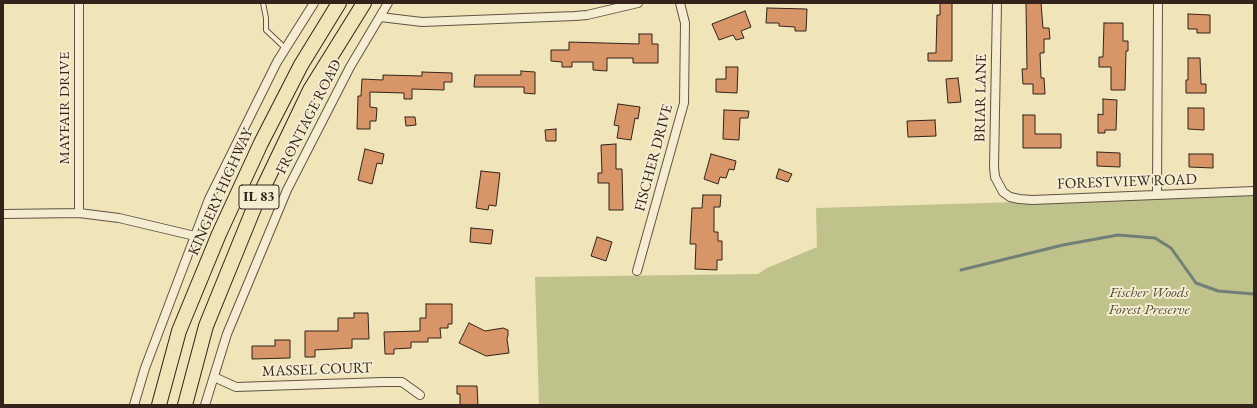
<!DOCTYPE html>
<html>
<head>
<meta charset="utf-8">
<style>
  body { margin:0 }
  #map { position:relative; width:1257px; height:408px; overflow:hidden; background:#f0e4b9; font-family:"EB Garamond",serif }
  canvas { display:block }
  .frame { position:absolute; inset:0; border:4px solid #33231a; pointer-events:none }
</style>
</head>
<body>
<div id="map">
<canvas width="1257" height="408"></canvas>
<div class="frame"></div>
</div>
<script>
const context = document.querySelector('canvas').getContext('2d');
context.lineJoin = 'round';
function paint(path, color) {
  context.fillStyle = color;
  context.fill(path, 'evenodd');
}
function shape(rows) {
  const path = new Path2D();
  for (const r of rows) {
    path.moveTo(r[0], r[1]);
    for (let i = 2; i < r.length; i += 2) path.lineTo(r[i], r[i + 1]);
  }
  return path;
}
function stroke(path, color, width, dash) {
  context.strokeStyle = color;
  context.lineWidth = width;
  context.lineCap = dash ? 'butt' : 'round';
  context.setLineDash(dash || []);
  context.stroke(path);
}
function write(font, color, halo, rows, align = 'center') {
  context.font = font + ' "EB Garamond",serif';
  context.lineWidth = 4;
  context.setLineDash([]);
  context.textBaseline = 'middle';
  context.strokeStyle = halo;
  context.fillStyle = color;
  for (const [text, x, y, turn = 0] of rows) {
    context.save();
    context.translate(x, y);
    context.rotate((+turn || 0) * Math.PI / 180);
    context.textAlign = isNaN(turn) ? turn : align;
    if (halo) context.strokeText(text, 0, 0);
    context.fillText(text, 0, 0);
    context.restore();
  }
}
const green = shape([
  [1254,195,1254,405,539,405,535,277,758,274,767,268,817,247,816,208]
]);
const stream = shape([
  [961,270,1063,245,1118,235,1155,238,1171,248,1196,283,1218,291,1254,294]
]);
const building = shape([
  [940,3,952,3,952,61,928,61,928,53,936,53,937,15,940,15,940,3],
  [1026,3,1041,3,1043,28,1049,28,1050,39,1044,39,1044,53,1040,53,1041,78,1044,78,1045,94,1033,94,1033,84,1023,84,1022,69,1027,69,1026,3],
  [767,8,807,9,806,31,795,31,795,27,779,26,779,23,766,23,767,8],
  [745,11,751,27,741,31,744,38,736,40,733,35,719,40,712,24,745,11],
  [1188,14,1210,15,1210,33,1197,33,1197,29,1188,29,1188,14],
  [1104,23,1123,23,1123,41,1128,41,1128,51,1126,51,1125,90,1111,90,1111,67,1099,67,1099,57,1103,57,1104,23],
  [639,34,652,34,652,44,658,44,658,63,633,63,633,58,607,58,607,71,593,70,593,62,572,62,572,67,562,67,562,62,551,61,551,50,569,50,569,42,639,44,639,34],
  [1188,58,1200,58,1201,84,1206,84,1206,93,1186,93,1186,80,1188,80,1188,58],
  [726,67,738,67,737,93,716,92,716,79,726,79,726,67],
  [521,71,535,72,535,94,524,93,524,87,474,87,475,75,521,75,521,71],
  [422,72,452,73,452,82,444,82,444,90,412,89,412,99,404,99,404,93,370,92,370,107,377,108,376,121,370,121,370,129,357,129,358,96,361,96,362,79,383,80,383,75,422,76,422,72],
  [958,78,961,102,948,103,946,79,958,78],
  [1103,99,1117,100,1116,130,1105,130,1105,133,1098,133,1098,114,1103,115,1103,99],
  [618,104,640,107,638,119,635,118,631,140,617,138,619,126,614,125,618,104],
  [1188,108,1204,108,1204,130,1188,129,1188,108],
  [724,110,749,111,748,118,740,118,739,140,723,139,724,110],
  [1023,115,1035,115,1035,134,1061,134,1061,148,1023,148,1023,115],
  [405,117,415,117,416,125,406,126,405,117],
  [935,120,936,136,908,137,907,121,935,120],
  [556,129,556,141,546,141,545,130,556,129],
  [616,144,616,169,622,169,623,210,609,210,609,183,598,183,598,173,602,173,601,145,616,144],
  [365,149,384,154,382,164,377,163,372,184,358,180,365,149],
  [1097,152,1120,153,1120,167,1097,166,1097,152],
  [711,154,736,161,734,170,729,169,726,178,720,177,718,184,704,179,711,154],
  [1189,154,1213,154,1213,168,1189,167,1189,154],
  [779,169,792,174,788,182,776,178,779,169],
  [481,171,500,173,496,206,489,205,488,210,476,208,481,171],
  [703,195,721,195,720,207,714,207,714,232,718,232,718,241,722,241,722,260,717,260,717,270,695,269,696,244,690,244,692,208,702,208,703,195],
  [471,228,493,230,491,244,470,242,471,228],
  [597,237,612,242,606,261,591,256,597,237],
  [426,304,452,304,452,324,448,324,448,328,440,328,441,338,428,338,428,342,411,342,411,348,394,349,394,354,385,354,384,332,420,331,420,318,426,318,426,304],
  [354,313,368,313,369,339,352,339,352,348,315,350,315,357,305,357,305,331,338,331,338,318,354,318,354,313],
  [469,323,485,331,503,328,508,330,508,335,507,339,509,353,486,356,459,343,469,323],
  [275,340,290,340,290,358,252,359,252,346,275,346,275,340],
  [457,386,477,386,478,405,460,405,460,394,457,394,457,386]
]);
const service = shape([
  [263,3,266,18,266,30,285,48]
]);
const minor = shape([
  [79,3,79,213],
  [997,3,994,167,995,177,1003,192,1010,197,1019,199,1032,200,1254,191],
  [380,17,422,22,575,16,587,15,638,3],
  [1157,195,1158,3],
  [3,214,79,213,119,218,195,236],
  [637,271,684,103,685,23,680,3],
  [214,377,236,387,383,382,402,382,420,395],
  [134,405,145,368,209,199,277,62,314,3],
  [205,405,227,334,287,190,350,67,388,3]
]);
const trunk = shape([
  [159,405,179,331,219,234,261,143,301,65,339,3],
  [185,405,206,326,256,203,310,90,364,3]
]);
const shields = [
  [259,197,40]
];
const shieldNames = [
  ["IL 83",259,197]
];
const streetNames = [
  ["BRIAR LANE",981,98,-89],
  ["MAYFAIR DRIVE",65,108,-90],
  ["FRONTAGE ROAD",309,117,-63],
  ["FISCHER DRIVE",654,158,-75],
  ["FORESTVIEW ROAD",1127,182,-2],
  ["KINGERY HIGHWAY",221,192,-66],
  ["MASSEL COURT",317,370,-2]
];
const parkNames = [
  ["Fischer Woods",1149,293],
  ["Forest Preserve",1149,310]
];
paint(green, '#c0c28b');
stroke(stream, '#718076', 3);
paint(building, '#d79568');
stroke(building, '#33231a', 1);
stroke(service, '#625342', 6);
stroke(minor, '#625342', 10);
stroke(trunk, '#33231a', 16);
stroke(service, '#f5edd2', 4);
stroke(minor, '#f5edd2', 8);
stroke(trunk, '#f0e4b9', 14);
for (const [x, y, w] of shields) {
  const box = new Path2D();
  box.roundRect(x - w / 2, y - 12, w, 24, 3);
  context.fillStyle = '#f5edd2';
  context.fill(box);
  stroke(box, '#33231a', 1);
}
write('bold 14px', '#33231a', null, shieldNames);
write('15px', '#33231a', '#f5edd2', streetNames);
write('italic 15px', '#564b36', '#f5edd2', parkNames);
</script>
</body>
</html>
